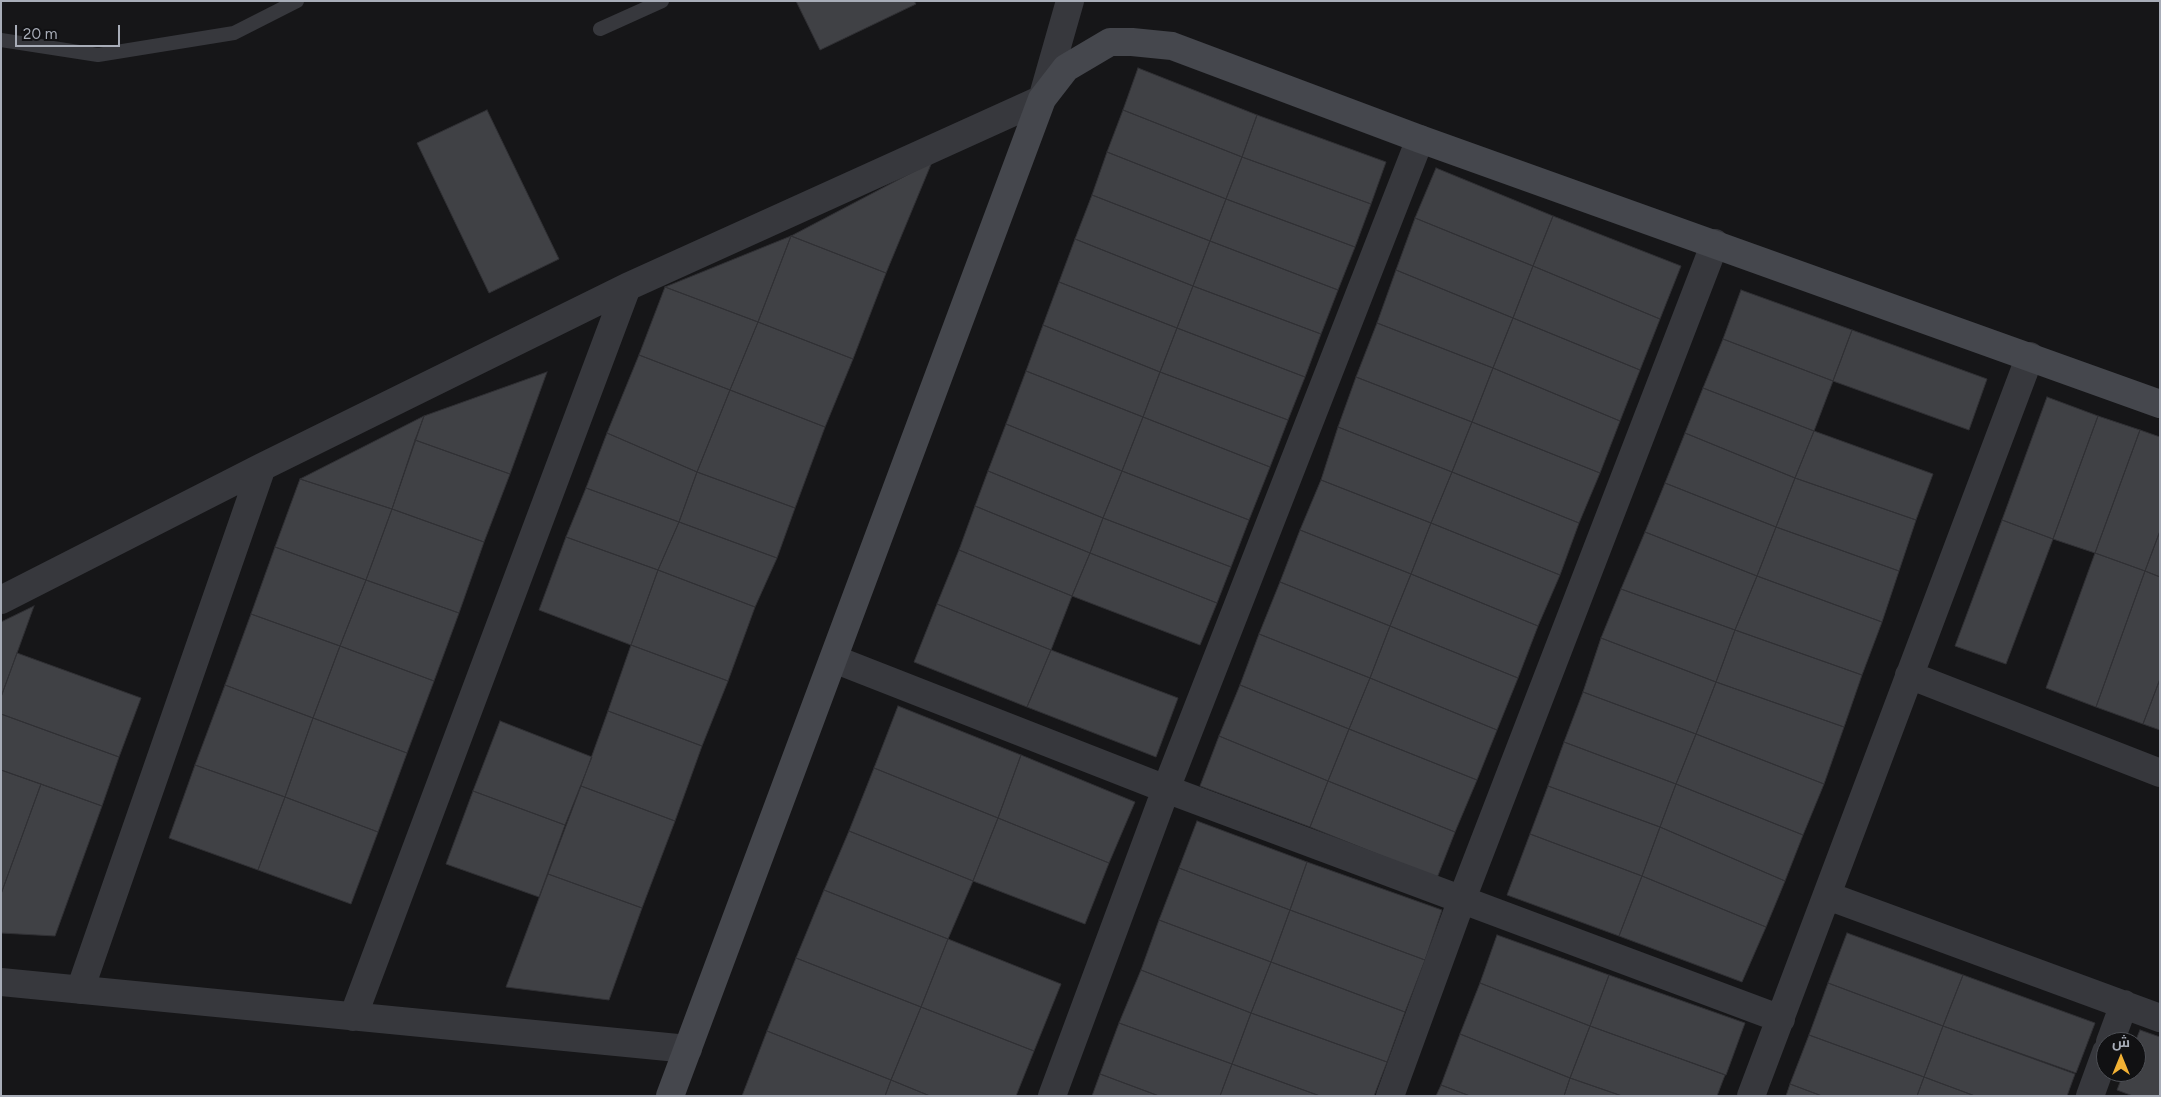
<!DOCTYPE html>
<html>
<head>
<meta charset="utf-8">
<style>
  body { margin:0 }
  #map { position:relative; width:2161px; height:1097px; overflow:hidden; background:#161618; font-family:Figtree,Cairo,sans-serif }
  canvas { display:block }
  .frame { position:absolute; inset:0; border:2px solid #a8adb8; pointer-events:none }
  .north { position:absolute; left:2096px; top:1032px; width:50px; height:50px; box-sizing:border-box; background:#111113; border:1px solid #4d4f55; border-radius:50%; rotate:0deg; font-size:14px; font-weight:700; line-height:20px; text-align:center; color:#a8adb8 }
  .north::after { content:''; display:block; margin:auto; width:18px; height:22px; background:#f2b134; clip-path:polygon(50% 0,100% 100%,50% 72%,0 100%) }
  .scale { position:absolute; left:15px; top:25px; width:105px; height:22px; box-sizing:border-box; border:2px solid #a8adb8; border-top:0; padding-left:6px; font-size:15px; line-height:18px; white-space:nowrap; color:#a8adb8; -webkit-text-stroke:4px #111113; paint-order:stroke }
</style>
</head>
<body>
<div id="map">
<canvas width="2161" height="1097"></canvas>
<div class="frame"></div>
<div class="north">ش</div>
<div class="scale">20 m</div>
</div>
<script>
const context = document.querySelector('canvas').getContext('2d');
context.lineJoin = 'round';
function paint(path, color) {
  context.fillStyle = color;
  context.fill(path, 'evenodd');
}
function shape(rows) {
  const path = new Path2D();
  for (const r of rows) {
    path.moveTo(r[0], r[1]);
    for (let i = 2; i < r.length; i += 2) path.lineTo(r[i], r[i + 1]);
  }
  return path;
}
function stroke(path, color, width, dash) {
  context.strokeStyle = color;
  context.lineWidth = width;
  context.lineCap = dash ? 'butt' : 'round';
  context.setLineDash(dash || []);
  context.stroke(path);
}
const building = shape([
  [796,1,914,1,916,4,820,50,796,1],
  [1138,68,1257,115,1242,157,1123,110,1138,68],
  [487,110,559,259,489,293,417,143,487,110],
  [1123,110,1242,157,1226,199,1107,152,1123,110],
  [1257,115,1386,162,1371,204,1242,157,1257,115],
  [1107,152,1226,199,1210,241,1092,195,1107,152],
  [1242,157,1371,204,1355,247,1226,199,1242,157],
  [932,162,886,273,791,236,932,162],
  [1436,168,1553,216,1533,266,1415,218,1436,168],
  [1092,195,1210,241,1193,286,1075,239,1092,195],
  [1226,199,1355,247,1338,290,1210,241,1226,199],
  [1553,216,1681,266,1660,319,1533,266,1553,216],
  [1415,218,1533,266,1513,318,1396,270,1415,218],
  [791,236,886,273,853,359,758,322,791,236],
  [791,236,758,322,665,287,791,236],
  [1075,239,1193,286,1177,328,1059,282,1075,239],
  [1210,241,1338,290,1321,334,1193,286,1210,241],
  [1533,266,1660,319,1640,370,1513,318,1533,266],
  [1396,270,1513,318,1493,368,1377,323,1396,270],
  [1059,282,1177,328,1160,372,1043,325,1059,282],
  [1193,286,1321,334,1305,377,1177,328,1193,286],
  [665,287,758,322,730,390,639,355,665,287],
  [1741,290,1852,330,1833,381,1723,339,1741,290],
  [1513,318,1640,370,1620,421,1493,368,1513,318],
  [758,322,853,359,825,427,730,390,758,322],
  [1377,323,1493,368,1472,422,1356,377,1377,323],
  [1043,325,1160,372,1143,417,1026,371,1043,325],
  [1177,328,1305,377,1288,420,1160,372,1177,328],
  [1852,330,1987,379,1969,430,1833,381,1852,330],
  [1723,339,1833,381,1814,431,1703,388,1723,339],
  [639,355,730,390,697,472,607,433,639,355],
  [1493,368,1620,421,1600,473,1472,422,1493,368],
  [1026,371,1143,417,1122,471,1006,424,1026,371],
  [547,372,510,474,415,440,424,416,547,372],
  [1160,372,1288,420,1270,467,1143,417,1160,372],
  [1356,377,1472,422,1452,472,1338,427,1356,377],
  [1703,388,1814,431,1795,478,1685,433,1703,388],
  [730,390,825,427,795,508,697,472,730,390],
  [2047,397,2098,416,2053,539,2002,520,2047,397],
  [424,416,392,509,300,479,424,416],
  [2098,416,2140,430,2095,553,2053,539,2098,416],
  [1143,417,1270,467,1249,520,1122,471,1143,417],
  [1472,422,1600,473,1579,523,1452,472,1472,422],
  [1006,424,1122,471,1103,518,988,471,1006,424],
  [1338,427,1452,472,1431,523,1321,480,1338,427],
  [2140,430,2160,437,2160,531,2145,571,2095,553,2140,430],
  [1814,431,1933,474,1916,520,1795,478,1814,431],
  [607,433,697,472,679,522,586,488,607,433],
  [1685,433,1795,478,1776,527,1665,483,1685,433],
  [415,440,510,474,484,542,392,509,415,440],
  [988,471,1103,518,1090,553,975,506,988,471],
  [1122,471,1249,520,1231,567,1103,518,1122,471],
  [697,472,795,508,777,558,679,522,697,472],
  [1452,472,1579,523,1560,575,1431,523,1452,472],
  [1795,478,1916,520,1899,571,1776,527,1795,478],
  [300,479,392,509,366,580,275,547,300,479],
  [1321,480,1431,523,1411,574,1300,530,1321,480],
  [1665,483,1776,527,1757,576,1645,532,1665,483],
  [586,488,679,522,658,570,566,537,586,488],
  [975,506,1090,553,1072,596,959,550,975,506],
  [392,509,484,542,459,613,366,580,392,509],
  [1103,518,1231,567,1217,603,1090,553,1103,518],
  [2002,520,2053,539,2006,664,1955,646,2002,520],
  [679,522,777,558,755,607,658,570,679,522],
  [1431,523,1560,575,1538,626,1411,574,1431,523],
  [1776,527,1899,571,1882,622,1757,576,1776,527],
  [1300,530,1411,574,1390,626,1280,582,1300,530],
  [2160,531,2160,577,2145,571,2160,531],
  [1645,532,1757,576,1735,630,1621,589,1645,532],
  [566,537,658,570,631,645,539,610,566,537],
  [275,547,366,580,340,646,251,614,275,547],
  [959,550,1072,596,1051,650,937,604,959,550],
  [1090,553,1217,603,1200,645,1072,596,1090,553],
  [2095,553,2145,571,2096,707,2046,688,2095,553],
  [658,570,755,607,728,681,631,645,658,570],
  [2145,571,2160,577,2160,679,2143,724,2096,707,2145,571],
  [1411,574,1538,626,1518,678,1390,626,1411,574],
  [1757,576,1882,622,1862,675,1735,630,1757,576],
  [366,580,459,613,434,681,340,646,366,580],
  [1280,582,1390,626,1370,678,1259,634,1280,582],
  [1621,589,1735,630,1716,682,1601,638,1621,589],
  [937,604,1051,650,1027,707,914,662,937,604],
  [34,606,17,653,1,697,1,622,34,606],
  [251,614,340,646,313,718,225,685,251,614],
  [1390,626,1518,678,1497,730,1370,678,1390,626],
  [1735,630,1862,675,1844,727,1716,682,1735,630],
  [1259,634,1370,678,1349,729,1240,685,1259,634],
  [1601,638,1716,682,1696,734,1583,692,1601,638],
  [631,645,728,681,702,746,608,711,631,645],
  [340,646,434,681,407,753,313,718,340,646],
  [1051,650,1178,698,1156,757,1027,707,1051,650],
  [17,653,141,698,119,757,1,714,1,697,17,653],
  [1370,678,1497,730,1477,780,1349,729,1370,678],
  [2160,679,2160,730,2143,724,2160,679],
  [1716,682,1844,727,1824,784,1696,734,1716,682],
  [225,685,313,718,285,797,195,765,225,685],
  [1240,685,1349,729,1328,781,1219,736,1240,685],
  [1583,692,1696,734,1676,784,1564,742,1583,692],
  [898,706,1021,755,998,818,874,768,898,706],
  [608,711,702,746,675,821,581,786,608,711],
  [1,714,119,757,102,806,1,770,1,714],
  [313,718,407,753,378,832,285,797,313,718],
  [500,721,592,757,565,825,473,791,500,721],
  [1349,729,1477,780,1455,832,1328,781,1349,729],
  [1696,734,1824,784,1803,835,1676,784,1696,734],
  [1219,736,1328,781,1310,827,1200,786,1219,736],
  [1564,742,1676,784,1660,827,1548,786,1564,742],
  [1021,755,1135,802,1109,863,998,818,1021,755],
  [195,765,285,797,258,870,169,838,195,765],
  [874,768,998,818,973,881,849,831,874,768],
  [1,770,41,784,1,894,1,770],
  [1328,781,1455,832,1437,878,1310,827,1328,781],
  [41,784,102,806,55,936,1,933,1,894,41,784],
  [1676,784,1803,835,1785,881,1660,827,1676,784],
  [581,786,675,821,642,908,548,874,581,786],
  [1548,786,1660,827,1642,876,1530,834,1548,786],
  [473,791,565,825,539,897,446,864,473,791],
  [285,797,378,832,351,904,258,870,285,797],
  [998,818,1109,863,1085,924,973,881,998,818],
  [1197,821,1307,862,1290,910,1179,868,1197,821],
  [1660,827,1785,881,1766,927,1642,876,1660,827],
  [849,831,973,881,948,939,824,890,849,831],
  [1530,834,1642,876,1619,936,1507,895,1530,834],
  [1307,862,1442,910,1425,960,1290,910,1307,862],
  [1179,868,1290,910,1271,962,1159,920,1179,868],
  [548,874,642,908,609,1000,506,987,548,874],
  [1642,876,1766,927,1742,982,1619,936,1642,876],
  [824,890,948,939,921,1007,796,958,824,890],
  [1290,910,1425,960,1405,1012,1271,962,1290,910],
  [1159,920,1271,962,1251,1013,1141,970,1159,920],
  [1847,933,1963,975,1943,1026,1828,983,1847,933],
  [1497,935,1609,975,1590,1026,1480,983,1497,935],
  [948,939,1061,984,1034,1051,921,1007,948,939],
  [796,958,921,1007,891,1080,767,1031,796,958],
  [1271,962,1405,1012,1387,1062,1251,1013,1271,962],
  [1141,970,1251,1013,1232,1064,1119,1023,1141,970],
  [1609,975,1745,1023,1726,1075,1590,1026,1609,975],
  [1963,975,2095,1023,2076,1073,1943,1026,1963,975],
  [1480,983,1590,1026,1570,1078,1460,1034,1480,983],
  [1828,983,1943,1026,1924,1077,1809,1035,1828,983],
  [921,1007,1034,1051,1016,1096,930,1096,891,1080,921,1007],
  [1251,1013,1387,1062,1374,1096,1320,1096,1232,1064,1251,1013],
  [1119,1023,1232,1064,1220,1096,1159,1096,1100,1074,1119,1023],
  [1590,1026,1725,1075,1717,1096,1622,1096,1570,1078,1590,1026],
  [1943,1026,2075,1074,2067,1096,1975,1096,1924,1077,1943,1026],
  [2140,1030,2160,1037,2160,1096,2133,1096,2117,1090,2124,1072,2136,1072,2135,1042,2140,1030],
  [767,1031,891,1080,885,1096,742,1096,767,1031],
  [1460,1034,1570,1078,1564,1096,1470,1096,1441,1085,1460,1034],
  [1809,1035,1924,1077,1917,1096,1822,1096,1790,1084,1809,1035],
  [1232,1064,1320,1096,1220,1096,1232,1064],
  [1100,1074,1159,1096,1092,1096,1100,1074],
  [1924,1077,1975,1096,1917,1096,1924,1077],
  [1570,1078,1622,1096,1564,1096,1570,1078],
  [891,1080,930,1096,885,1096,891,1080],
  [1790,1084,1822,1096,1786,1096,1790,1084],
  [1441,1085,1470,1096,1436,1096,1441,1085]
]);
const lane = shape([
  [600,29,662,1],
  [1,40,98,55,234,33,297,1]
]);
const street = shape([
  [1,600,262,467,627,287,1042,99,1070,1],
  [834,659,1166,789,1781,1019],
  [1909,675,2160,773],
  [1828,896,2160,1018],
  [1,982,688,1049],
  [80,990,262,467],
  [353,1017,627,287],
  [2110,1042,2124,1004],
  [1052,1096,1166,789,1420,139],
  [1390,1096,1462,899,1715,243],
  [1751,1096,2030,356],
  [2090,1096,2106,1052]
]);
const secondary = shape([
  [670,1096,1042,99,1066,68,1110,42,1132,42,1172,46,1420,139,2160,404]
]);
paint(building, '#404145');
stroke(building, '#303034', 1);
stroke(lane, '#37383d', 14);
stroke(street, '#37383d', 28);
stroke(secondary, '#45474d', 28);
</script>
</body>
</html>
